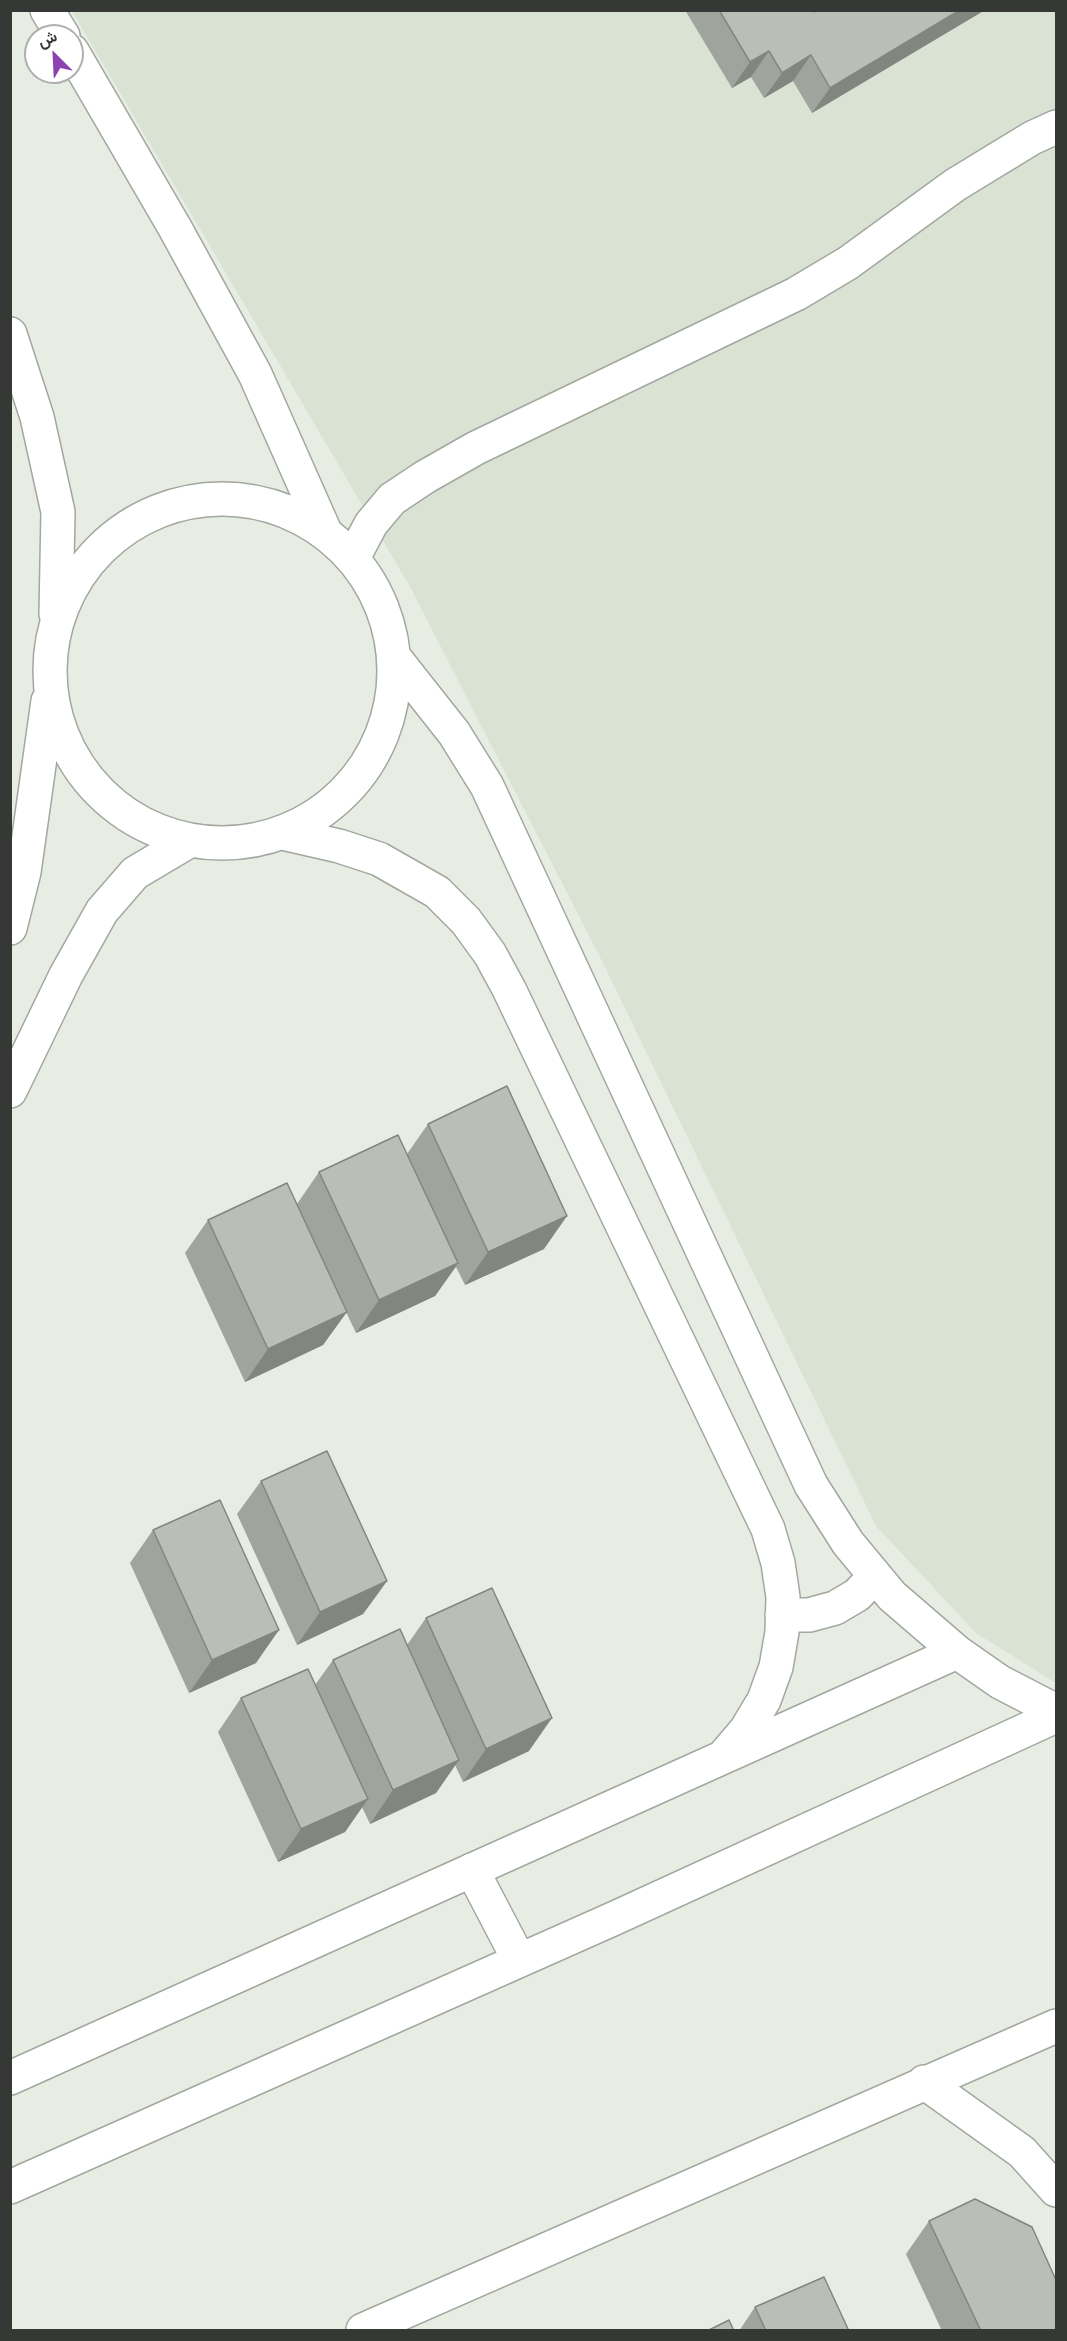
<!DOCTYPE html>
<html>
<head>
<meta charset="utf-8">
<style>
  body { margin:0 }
  #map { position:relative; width:1067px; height:2341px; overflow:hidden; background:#e8ede4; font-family:"DM Sans",Vazirmatn,sans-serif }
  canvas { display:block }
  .frame { position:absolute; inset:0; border:12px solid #363835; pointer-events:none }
  .north { position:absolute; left:24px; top:24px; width:60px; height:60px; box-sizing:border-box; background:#fff; border:2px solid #afafae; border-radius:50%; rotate:336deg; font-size:16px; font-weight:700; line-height:24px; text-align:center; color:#363835 }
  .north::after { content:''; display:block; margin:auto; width:21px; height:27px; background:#8e42b2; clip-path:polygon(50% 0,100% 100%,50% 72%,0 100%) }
</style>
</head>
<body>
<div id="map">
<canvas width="1067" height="2341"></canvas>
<div class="frame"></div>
<div class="north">ش</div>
</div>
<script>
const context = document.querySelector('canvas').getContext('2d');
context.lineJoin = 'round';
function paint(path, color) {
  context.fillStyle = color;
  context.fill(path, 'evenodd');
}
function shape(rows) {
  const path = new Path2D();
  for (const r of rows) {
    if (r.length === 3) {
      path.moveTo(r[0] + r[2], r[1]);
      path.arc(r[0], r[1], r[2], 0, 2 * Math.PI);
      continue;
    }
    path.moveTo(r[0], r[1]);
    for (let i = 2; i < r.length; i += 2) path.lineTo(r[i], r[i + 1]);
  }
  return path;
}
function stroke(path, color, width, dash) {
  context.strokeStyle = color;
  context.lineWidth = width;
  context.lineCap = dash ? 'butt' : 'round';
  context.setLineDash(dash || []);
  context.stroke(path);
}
const built = shape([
  [72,11,1056,11,1056,1683,976,1633,876,1526,602,961,409,585]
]);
const minor = shape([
  [47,10,63,36],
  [72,51,175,228,255,374,326,534],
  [10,334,37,417,58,512,56,614],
  [222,671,172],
  [353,558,371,524,392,499,425,477,476,448,796,294,848,263,955,185,1032,138,1056,127],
  [394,657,454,733,487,786,811,1485,848,1543,892,1596,957,1652,1000,1682,1056,1711],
  [282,833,339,846,379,859,437,892,466,921,490,954,509,989,768,1529,778,1563,783,1597,782,1632,776,1667,764,1700,746,1730,723,1757],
  [10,928,24,872,48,701],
  [10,1091,66,975,102,911,135,873,189,841],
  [782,1615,809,1615,835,1608,857,1595,875,1576],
  [10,2078,957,1652],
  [924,2082,1022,2152,1056,2190]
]);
const tertiary = shape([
  [472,1870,519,1960],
  [10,2187,615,1918,1056,1716],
  [363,2330,1056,2026]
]);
const wall = shape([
  [685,10,813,10,814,12,817,10,985,10,812,113,793,81,764,98,751,77,732,88],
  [428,1124,544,1249,465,1285,456,1267,435,1296,356,1333,346,1312,323,1345,245,1382,185,1253,208,1220,297,1204,319,1172,407,1154],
  [261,1481,387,1581,363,1614,297,1645,237,1514],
  [153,1530,256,1663,189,1693,130,1563],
  [426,1618,529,1751,463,1782,455,1765,436,1793,370,1824,362,1807,345,1832,278,1862,218,1732,241,1698,315,1685,333,1660,407,1645],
  [929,2221,1056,2331,942,2331,906,2254],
  [755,2307,849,2331,739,2331]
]);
const shadedWall = shape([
  [960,10,985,10,812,113,830,88],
  [769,51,751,77,732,88,750,62],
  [811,55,793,81,764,98,782,73],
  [567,1216,544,1249,465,1285,488,1252],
  [458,1263,435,1296,356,1333,379,1300],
  [347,1312,323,1345,245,1382,268,1349],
  [387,1581,363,1614,297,1645,320,1612],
  [279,1630,256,1663,189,1693,212,1660],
  [552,1718,529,1751,463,1782,486,1749],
  [459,1760,436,1793,370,1824,393,1790],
  [368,1799,345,1832,278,1862,301,1829]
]);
const building = shape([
  [719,10,813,10,814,12,817,10,960,10,830,88,811,55,782,73,769,51,750,62,719,10],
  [507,1086,567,1216,488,1252,428,1124,507,1086],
  [398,1135,458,1263,379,1300,319,1172,398,1135],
  [287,1183,347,1312,268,1349,208,1220,287,1183],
  [327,1451,387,1581,320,1612,261,1481,327,1451],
  [220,1500,279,1630,212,1660,153,1530,220,1500],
  [492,1588,552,1718,486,1749,426,1618,492,1588],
  [400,1629,459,1760,393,1790,333,1660,400,1629],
  [308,1669,368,1799,301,1829,241,1698,308,1669],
  [975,2199,1032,2227,1056,2280,1056,2331,981,2331,929,2221,975,2199],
  [824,2277,849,2331,766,2331,755,2307,824,2277],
  [729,2320,734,2331,707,2331,729,2320]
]);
paint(built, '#d9e2d3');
stroke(minor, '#a2a79f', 36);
stroke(tertiary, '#a2a79f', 36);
stroke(minor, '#fff', 33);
stroke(tertiary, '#fff', 33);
paint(wall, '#9fa49d');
paint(shadedWall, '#82867f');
paint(building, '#b9bfb6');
stroke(building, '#82867f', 1.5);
</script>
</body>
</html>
